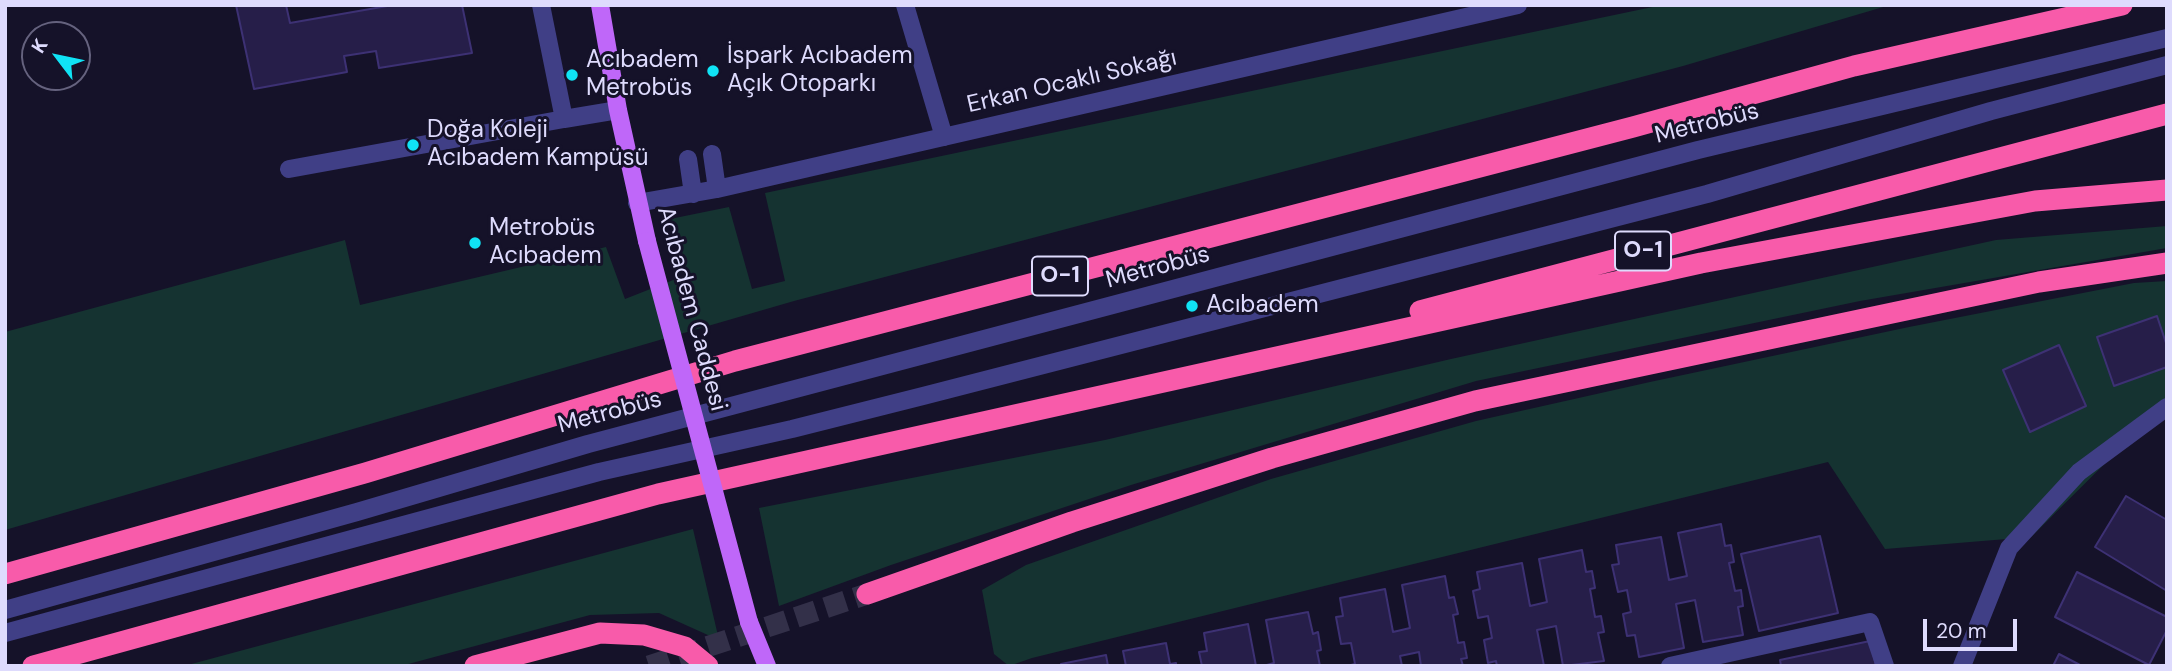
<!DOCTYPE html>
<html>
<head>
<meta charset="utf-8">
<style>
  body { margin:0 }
  #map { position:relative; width:2172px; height:671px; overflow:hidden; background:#151229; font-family:"DM Sans",sans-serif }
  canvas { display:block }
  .frame { position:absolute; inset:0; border:7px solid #dedbfd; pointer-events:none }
  .north { position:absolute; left:21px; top:21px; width:70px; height:70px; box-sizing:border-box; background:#151229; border:2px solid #65627e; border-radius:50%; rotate:302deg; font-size:19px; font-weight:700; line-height:28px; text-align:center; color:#dedbfd }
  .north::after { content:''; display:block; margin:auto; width:24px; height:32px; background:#10e3f5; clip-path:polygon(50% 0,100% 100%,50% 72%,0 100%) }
  .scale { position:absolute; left:1923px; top:619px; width:94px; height:32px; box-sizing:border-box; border:4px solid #dedbfd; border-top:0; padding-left:9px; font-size:21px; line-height:24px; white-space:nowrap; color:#dedbfd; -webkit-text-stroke:5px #151229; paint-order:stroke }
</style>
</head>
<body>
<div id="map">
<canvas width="2172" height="671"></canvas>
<div class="frame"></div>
<div class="north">K</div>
<div class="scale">20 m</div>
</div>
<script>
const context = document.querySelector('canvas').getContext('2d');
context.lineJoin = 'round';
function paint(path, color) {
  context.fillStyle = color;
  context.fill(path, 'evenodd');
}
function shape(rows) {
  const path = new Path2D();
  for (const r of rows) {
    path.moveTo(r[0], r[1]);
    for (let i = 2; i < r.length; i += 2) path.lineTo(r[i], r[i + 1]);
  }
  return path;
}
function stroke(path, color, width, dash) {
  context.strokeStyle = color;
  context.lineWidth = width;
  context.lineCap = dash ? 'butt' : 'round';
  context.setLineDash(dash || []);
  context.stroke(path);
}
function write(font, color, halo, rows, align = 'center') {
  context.font = font + ' "DM Sans",sans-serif';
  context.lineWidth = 6;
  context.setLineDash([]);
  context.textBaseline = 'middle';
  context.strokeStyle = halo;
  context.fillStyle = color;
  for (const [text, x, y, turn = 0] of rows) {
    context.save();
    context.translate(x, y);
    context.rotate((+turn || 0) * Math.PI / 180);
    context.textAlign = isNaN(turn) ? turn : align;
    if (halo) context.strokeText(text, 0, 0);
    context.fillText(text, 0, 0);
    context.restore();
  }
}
const green = shape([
  [1662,5,1890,5,1683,66,794,301,5,530,5,332,345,240,360,305,606,247,625,299,686,275,670,219,729,207,752,289,785,281,765,193],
  [2167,226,2167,248,1860,301,1476,381,1131,485,891,565,779,606,759,508,1105,440,1451,359,1996,240],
  [2167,281,2167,402,2031,537,1885,549,1828,462,1032,658,1009,666,994,654,982,590,1026,565,1271,479,1476,421,1650,382,1909,327,2134,283],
  [693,529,719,640,659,613,590,615,401,666,184,666]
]);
const building = shape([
  [236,5,286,5,290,23,393,5,462,5,472,53,379,68,376,51,344,56,347,72,254,89,236,5],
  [2157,316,2167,346,2167,367,2114,386,2097,337,2157,316],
  [2059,345,2086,406,2030,432,2003,370,2059,345],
  [2126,496,2167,520,2167,591,2095,547,2126,496],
  [1721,524,1725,546,1731,545,1734,562,1729,563,1735,591,1741,590,1743,606,1738,607,1743,635,1703,642,1695,600,1676,604,1684,648,1639,657,1635,635,1627,636,1623,614,1631,612,1627,590,1618,592,1612,565,1619,564,1616,545,1661,537,1669,580,1687,576,1678,533,1721,524],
  [1820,536,1838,613,1759,631,1741,554,1820,536],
  [1582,550,1586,572,1592,571,1595,588,1590,589,1595,617,1601,616,1604,632,1598,633,1604,661,1563,666,1556,626,1537,630,1544,666,1497,666,1496,661,1488,663,1484,640,1492,638,1488,616,1478,618,1473,591,1480,589,1477,572,1522,563,1530,606,1547,602,1539,559,1582,550],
  [2077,572,2167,617,2167,630,2149,665,2055,617,2077,572],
  [1445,576,1449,598,1454,597,1458,614,1453,615,1458,643,1464,642,1467,658,1461,659,1463,666,1421,666,1419,652,1400,656,1402,666,1347,666,1355,664,1351,643,1341,644,1336,617,1343,616,1340,598,1385,589,1393,632,1410,628,1402,585,1445,576],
  [1308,612,1313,634,1318,632,1321,650,1317,651,1320,666,1263,666,1274,663,1266,620,1308,612],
  [1248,624,1256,666,1202,666,1199,652,1207,651,1204,633,1248,624],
  [1870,641,1876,666,1781,666,1780,660,1870,641],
  [1166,643,1170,664,1176,663,1176,666,1126,666,1123,651,1166,643],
  [2059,654,2082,666,2053,666,2059,654],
  [1106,655,1108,666,1061,666,1061,664,1106,655]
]);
const highwayTunnel = shape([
  [649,666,867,594]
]);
const minor = shape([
  [905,5,944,137],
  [564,119,618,110],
  [712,154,717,189],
  [688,159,693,194],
  [289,169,564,119,541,5],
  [637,203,717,189,1518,5],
  [5,610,357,512,588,444,784,392,1698,150,2167,38],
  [5,633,599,472,792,429,923,396,1707,194,1991,111,2167,65],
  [1670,666,1870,622,1885,666],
  [1962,666,2009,548,2079,472,2167,407]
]);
const major = shape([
  [600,5,618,110,647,241],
  [749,622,767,666]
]);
const highway = shape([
  [1420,311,2167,114],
  [5,574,365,473,735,361,1633,127,1854,66,2122,5],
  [867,594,1072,522,1272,458,1475,401,2039,282,2167,263],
  [33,666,658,494,1701,263,2035,201,2167,190],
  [475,666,600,633,644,635,685,647,708,666]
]);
const majorBridge = shape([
  [647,241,749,622]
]);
const markers = [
  [713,71,7,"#10e3f5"],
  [572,75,7,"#10e3f5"],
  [413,145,7,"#10e3f5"],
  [475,243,7,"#10e3f5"],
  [1192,306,7,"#10e3f5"]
];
const shields = [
  [1643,251,56],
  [1060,276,56]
];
const shieldNames = [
  ["O-1",1643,251],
  ["O-1",1060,276]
];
const poiNames = [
  ["İspark Acıbadem",727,57],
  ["Açık Otoparkı",727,85],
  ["Acıbadem",586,61],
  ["Metrobüs",586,89],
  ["Doğa Koleji",427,131],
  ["Acıbadem Kampüsü",427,159],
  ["Metrobüs",489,229],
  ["Acıbadem",489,257],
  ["Acıbadem",1206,306]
];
const streetNames = [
  ["Erkan Ocaklı Sokağı",1072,82,-13],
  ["Metrobüs",1707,124,-14],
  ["Metrobüs",1158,268,-15],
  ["Acıbadem Caddesi",691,309,75],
  ["Metrobüs",610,413,-15]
];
paint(green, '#153331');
paint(building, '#261e49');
stroke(building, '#3d3174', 2);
stroke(highwayTunnel, '#333049', 21, [21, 10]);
stroke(minor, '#403f86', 18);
stroke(major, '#bf67f9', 18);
stroke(highway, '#f85baa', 21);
stroke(majorBridge, '#bf67f9', 18);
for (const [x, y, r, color] of markers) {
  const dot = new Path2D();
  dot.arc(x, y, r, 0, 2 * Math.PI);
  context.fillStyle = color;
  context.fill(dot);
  stroke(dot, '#151229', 2.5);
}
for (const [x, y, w] of shields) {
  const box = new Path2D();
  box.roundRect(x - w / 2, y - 19.5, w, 39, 5);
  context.fillStyle = '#151229';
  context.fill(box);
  stroke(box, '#dedbfd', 2);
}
write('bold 23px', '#dedbfd', null, shieldNames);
write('24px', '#dedbfd', '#151229', poiNames, 'left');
write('24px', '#dedbfd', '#151229', streetNames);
</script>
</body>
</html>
